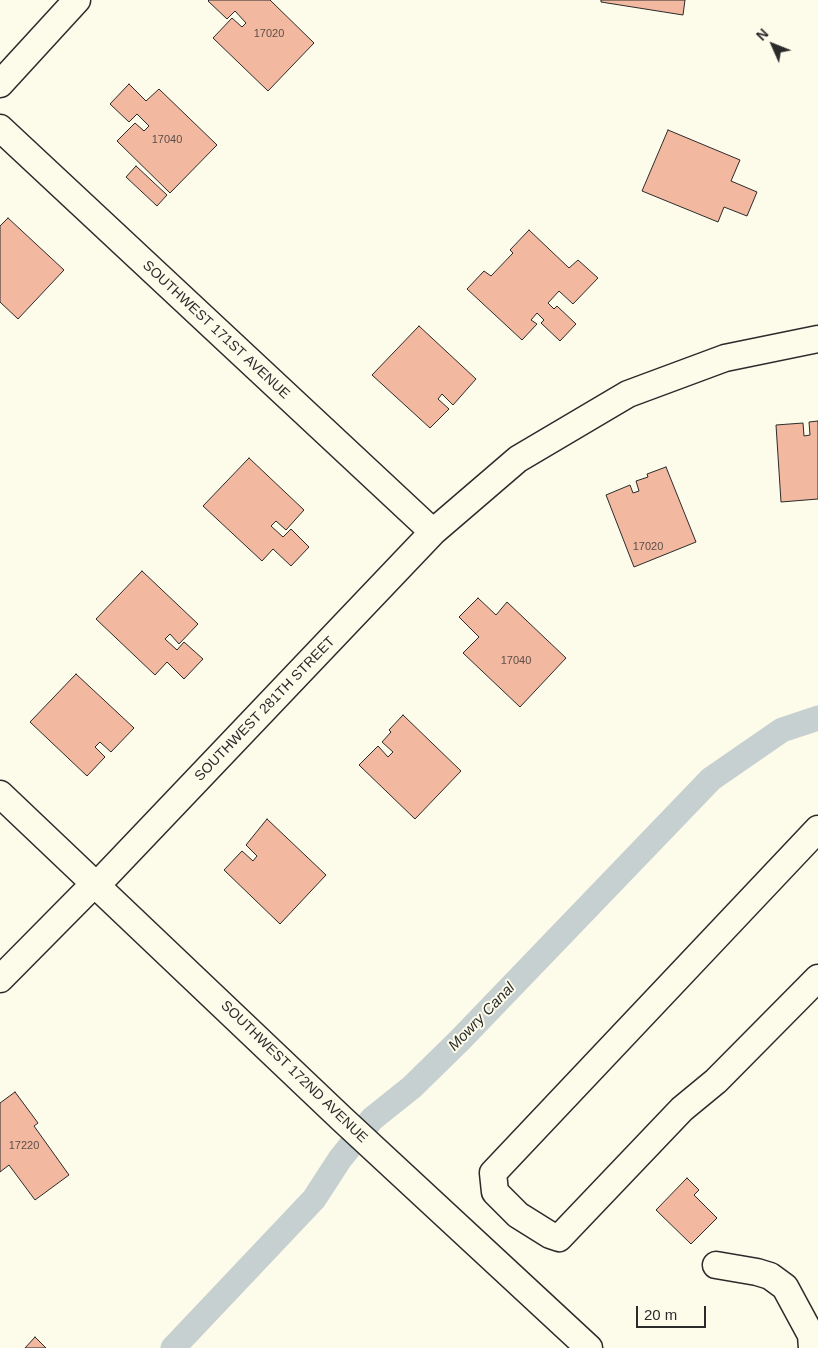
<!DOCTYPE html>
<html>
<head>
<meta charset="utf-8">
<style>
  body { margin:0 }
  #map { position:relative; width:818px; height:1348px; overflow:hidden; background:#fdfbea; font-family:Arial,sans-serif }
  canvas { display:block }
  .north { position:absolute; left:748px; top:20px; width:50px; height:50px; -webkit-text-stroke:4px #fdfbea; paint-order:stroke; rotate:314deg; font-size:14px; font-weight:700; line-height:20px; text-align:center; color:#2b2b2b }
  .north::after { content:''; display:block; margin:auto; width:18px; height:22px; background:#2b2b2b; clip-path:polygon(50% 0,100% 100%,50% 72%,0 100%) }
  .scale { position:absolute; left:636px; top:1306px; width:70px; height:22px; box-sizing:border-box; border:2px solid #2b2b2b; border-top:0; padding-left:6px; font-size:15px; line-height:18px; white-space:nowrap; color:#2b2b2b; -webkit-text-stroke:4px #fdfbea; paint-order:stroke }
</style>
</head>
<body>
<div id="map">
<canvas width="818" height="1348"></canvas>
<div class="north">N</div>
<div class="scale">20 m</div>
</div>
<script>
const context = document.querySelector('canvas').getContext('2d');
context.lineJoin = 'round';
function shape(rows) {
  const path = new Path2D();
  for (const r of rows) {
    path.moveTo(r[0], r[1]);
    for (let i = 2; i < r.length; i += 2) path.lineTo(r[i], r[i + 1]);
  }
  return path;
}
function stroke(path, color, width, dash) {
  context.strokeStyle = color;
  context.lineWidth = width;
  context.lineCap = dash ? 'butt' : 'round';
  context.setLineDash(dash || []);
  context.stroke(path);
}
function paint(path, color) {
  context.fillStyle = color;
  context.fill(path, 'evenodd');
}
function write(font, color, halo, rows, align = 'center') {
  context.font = font + ' Arial,sans-serif';
  context.lineWidth = 4;
  context.setLineDash([]);
  context.textBaseline = 'middle';
  context.strokeStyle = halo;
  context.fillStyle = color;
  for (const [text, x, y, turn = 0] of rows) {
    context.save();
    context.translate(x, y);
    context.rotate((+turn || 0) * Math.PI / 180);
    context.textAlign = isNaN(turn) ? turn : align;
    if (halo) context.strokeText(text, 0, 0);
    context.fillText(text, 0, 0);
    context.restore();
  }
}
const canal = shape([
  [173,1348,314,1199,340,1159,372,1119,412,1087,460,1040,711,779,782,730,818,718]
]);
const building = shape([
  [209,0,270,0,314,43,268,91,213,38,232,18,242,27,246,23,235,11,227,19,208,1,209,0],
  [601,0,685,0,683,15,601,2,601,0],
  [129,84,146,101,159,89,217,145,170,193,117,141,135,123,144,131,149,126,137,114,129,122,110,104,129,84],
  [668,130,740,160,731,181,757,192,747,216,724,207,718,222,642,191,668,130],
  [136,166,167,195,157,206,126,177,136,166],
  [8,218,64,270,18,319,0,302,0,226,8,218],
  [529,230,569,268,578,260,598,278,573,304,559,291,548,303,554,309,557,306,576,324,560,341,541,323,544,320,537,313,531,320,537,324,522,340,467,289,484,271,491,276,513,253,510,250,529,230],
  [419,326,476,379,453,405,442,394,438,399,449,409,430,428,372,375,419,326],
  [818,421,818,499,781,502,776,425,803,423,804,436,810,435,809,422,818,421],
  [249,458,304,510,286,530,276,521,271,526,283,537,291,529,309,547,291,566,273,549,262,561,203,506,249,458],
  [666,467,696,542,634,567,606,495,630,485,633,493,639,491,636,481,648,477,647,474,666,467],
  [142,571,198,624,179,644,170,634,165,639,177,650,184,642,203,659,184,679,167,662,155,675,96,619,142,571],
  [478,598,496,615,507,602,566,658,520,707,463,653,479,637,459,617,478,598],
  [76,674,134,728,111,752,100,742,95,747,105,757,87,776,30,722,76,674],
  [403,715,461,771,415,819,359,765,378,746,388,757,393,752,382,742,391,732,389,730,403,715],
  [267,819,326,875,280,924,224,870,242,851,253,861,257,856,246,845,267,819],
  [15,1092,38,1123,34,1126,69,1175,35,1200,9,1165,0,1172,0,1103,15,1092],
  [687,1178,699,1190,694,1195,717,1218,691,1244,656,1210,687,1178],
  [35,1337,46,1348,25,1348,35,1337]
]);
const minor = shape([
  [0,84,77,0],
  [0,128,433,532],
  [0,794,342,1119,589,1348],
  [818,829,493,1173,495,1192,518,1215,550,1235,559,1238,682,1109,716,1081,818,978],
  [97,885,433,532,518,459,628,394,725,358,818,339],
  [0,979,95,883],
  [716,1265,757,1272,770,1276,785,1287,811,1335,812,1348]
]);
const numberNames = [
  ["17020",269,34],
  ["17040",167,140],
  ["17020",648,547],
  ["17040",516,661],
  ["17220",24,1146]
];
const streetNames = [
  ["SOUTHWEST 171ST AVENUE",216,330,43],
  ["SOUTHWEST 281TH STREET",265,709,-46],
  ["SOUTHWEST 172ND AVENUE",294,1072,44]
];
const waterNames = [
  ["Mowry Canal",482,1017,-46]
];
stroke(canal, '#c7d0d0', 25);
paint(building, '#f2b8a0');
stroke(building, '#2b2b2b', 1);
stroke(minor, '#2b2b2b', 29);
stroke(minor, '#fdfbea', 26);
write('11px', '#5d4e48', null, numberNames);
write('14px', '#2b2b2b', '#fdfbea', streetNames);
write('italic 15px', '#2b2b2b', '#fdfbea', waterNames);
</script>
</body>
</html>
